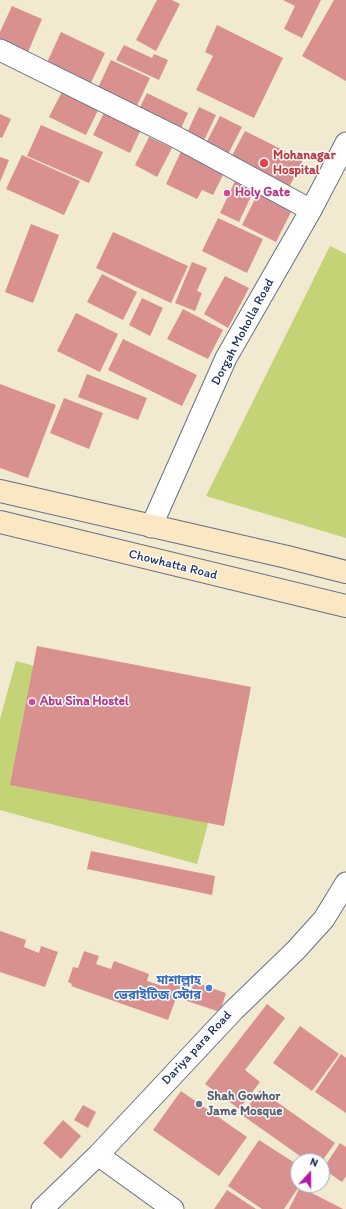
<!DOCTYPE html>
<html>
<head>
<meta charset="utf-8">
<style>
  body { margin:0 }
  #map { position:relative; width:346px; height:1209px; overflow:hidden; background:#f1e9d0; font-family:Itim,sans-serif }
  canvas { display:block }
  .north { position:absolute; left:290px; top:1153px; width:40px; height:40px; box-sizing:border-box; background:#fff; border:1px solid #a4acbf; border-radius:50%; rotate:21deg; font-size:11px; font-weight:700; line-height:16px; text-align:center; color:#1b2f5e }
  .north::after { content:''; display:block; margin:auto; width:14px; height:18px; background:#b5179e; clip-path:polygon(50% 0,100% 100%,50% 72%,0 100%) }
</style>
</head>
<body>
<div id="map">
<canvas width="346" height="1209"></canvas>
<div class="north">N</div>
</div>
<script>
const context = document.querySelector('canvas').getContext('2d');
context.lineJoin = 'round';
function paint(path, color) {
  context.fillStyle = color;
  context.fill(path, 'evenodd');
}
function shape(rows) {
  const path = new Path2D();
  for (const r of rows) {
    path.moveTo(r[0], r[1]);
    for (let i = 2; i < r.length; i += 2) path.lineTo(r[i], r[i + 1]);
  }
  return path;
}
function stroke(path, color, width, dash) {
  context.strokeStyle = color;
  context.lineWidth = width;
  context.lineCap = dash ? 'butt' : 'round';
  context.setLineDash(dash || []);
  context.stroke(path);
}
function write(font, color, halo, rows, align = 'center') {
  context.font = font + ' Itim,"Noto Sans Bengali",sans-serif';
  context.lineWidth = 3;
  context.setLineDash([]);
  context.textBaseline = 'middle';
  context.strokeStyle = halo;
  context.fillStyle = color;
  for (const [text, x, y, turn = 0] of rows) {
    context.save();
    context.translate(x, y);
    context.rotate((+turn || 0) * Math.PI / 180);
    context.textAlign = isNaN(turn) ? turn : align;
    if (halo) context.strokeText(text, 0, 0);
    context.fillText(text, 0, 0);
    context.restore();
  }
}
const green = shape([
  [330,246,346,254,346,538,206,496],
  [16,661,236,721,197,864,0,810,0,719]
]);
const building = shape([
  [157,0,172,0,180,4,156,51,136,40],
  [283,0,321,0,302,38,284,29,295,6],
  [334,0,346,0,346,81,302,56],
  [12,6,42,19,28,52,0,40,0,32],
  [217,25,283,58,254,118,196,90,213,56,205,52],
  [61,32,105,53,89,87,45,67],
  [124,45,152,58,154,54,168,60,159,80,116,60],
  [111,60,150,78,134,112,95,94],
  [66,84,102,102,86,135,49,117],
  [147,93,188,113,178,135,136,115],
  [108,105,144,123,130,153,93,135],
  [199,107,216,115,202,145,185,137],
  [0,114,11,119,2,138,0,137],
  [220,116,242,127,225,160,203,149],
  [41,125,103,152,89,183,27,156],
  [245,131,303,160,286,193,228,163],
  [149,137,172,148,157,177,135,165],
  [183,147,227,167,213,195,202,190,197,199,166,184],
  [22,155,80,181,64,215,6,189],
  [0,157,9,160,0,182],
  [236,179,255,188,239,222,220,213],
  [260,189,294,206,276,242,242,225],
  [218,218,263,239,247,273,202,251],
  [31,224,59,235,33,303,5,292],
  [113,232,188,266,171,303,96,268],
  [192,262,207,268,197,291,202,293,195,311,175,303],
  [102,274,137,292,123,320,87,302],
  [225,276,249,288,228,328,204,314],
  [142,298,163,308,150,336,129,325],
  [183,309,223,330,208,359,167,339],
  [76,313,118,334,100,372,57,351],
  [123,339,197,375,182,406,108,370],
  [87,374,147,398,138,420,78,397],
  [0,384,56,405,28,478,0,468],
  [64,398,103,413,89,449,50,433],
  [37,646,251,687,224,826,10,785],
  [91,851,215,876,212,895,87,869],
  [0,931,26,940,24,947,39,953,41,946,58,952,45,987,0,972],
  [84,951,99,956,96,964,111,969,114,961,149,974,147,981,162,986,164,979,181,985,168,1020,71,986,72,984,68,982,73,967,78,968],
  [194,982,226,993,220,1012,187,1001],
  [267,1004,285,1018,245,1070,260,1082,239,1109,205,1084],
  [300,1026,339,1054,312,1091,273,1063],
  [341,1054,346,1058,346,1113,315,1092],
  [260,1090,335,1143,322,1161,307,1161,242,1115],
  [181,1091,247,1137,219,1176,153,1130],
  [83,1105,96,1112,88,1128,74,1120],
  [63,1120,81,1136,61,1159,43,1143],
  [259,1140,298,1165,298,1185,300,1185,284,1209,262,1209,228,1186],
  [340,1143,346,1147,346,1176,342,1182,323,1169],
  [300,1187,343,1209,289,1209],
  [227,1190,256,1209,214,1209]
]);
const minor = shape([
  [0,50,176,137,311,210],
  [151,527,226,358,311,210,346,143],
  [98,1155,173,1209],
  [42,1209,98,1155,234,1010,296,950,324,919,346,883]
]);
const secondary = shape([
  [0,491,287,557,346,572],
  [0,522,346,606]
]);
const markers = [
  [264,163,5,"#e0444e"],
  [227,193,4,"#d1479c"],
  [32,702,4,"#d1479c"],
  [209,988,4,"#3f7fe0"],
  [199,1104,4,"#6b7280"]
];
const healthNames = [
  ["Mohanagar",273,156],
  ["Hospital",273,171]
];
const hotelNames = [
  ["Holy Gate",235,193],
  ["Abu Sina Hostel",40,702]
];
const streetNames = [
  ["Dorgah Moholla Road",243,332,-62],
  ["Chowhatta Road",173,565,14],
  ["Dariya para Road",197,1048,-47]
];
const shopNames = [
  ["মাশাল্লাহ",201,981],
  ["ভেরাইটিজ স্টোর",201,996]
];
const worshipNames = [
  ["Shah Gowhor",207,1097],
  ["Jame Mosque",207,1112]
];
paint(green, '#c3d375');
paint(building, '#d8918e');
stroke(minor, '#667086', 23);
stroke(secondary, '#667086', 24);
stroke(minor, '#fff', 21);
stroke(secondary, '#fae7c3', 22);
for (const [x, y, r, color] of markers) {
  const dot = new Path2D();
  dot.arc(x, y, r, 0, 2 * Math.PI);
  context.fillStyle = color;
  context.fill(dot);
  stroke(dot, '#fff', 1.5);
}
write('bold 13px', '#be3a42', '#fff', healthNames, 'left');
write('bold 13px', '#b23c85', '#fff', hotelNames, 'left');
write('13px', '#1b2f5e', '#fff', streetNames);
write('bold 13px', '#366cbe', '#fff', shopNames, 'right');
write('bold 13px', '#5b616d', '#fff', worshipNames, 'left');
</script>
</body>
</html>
